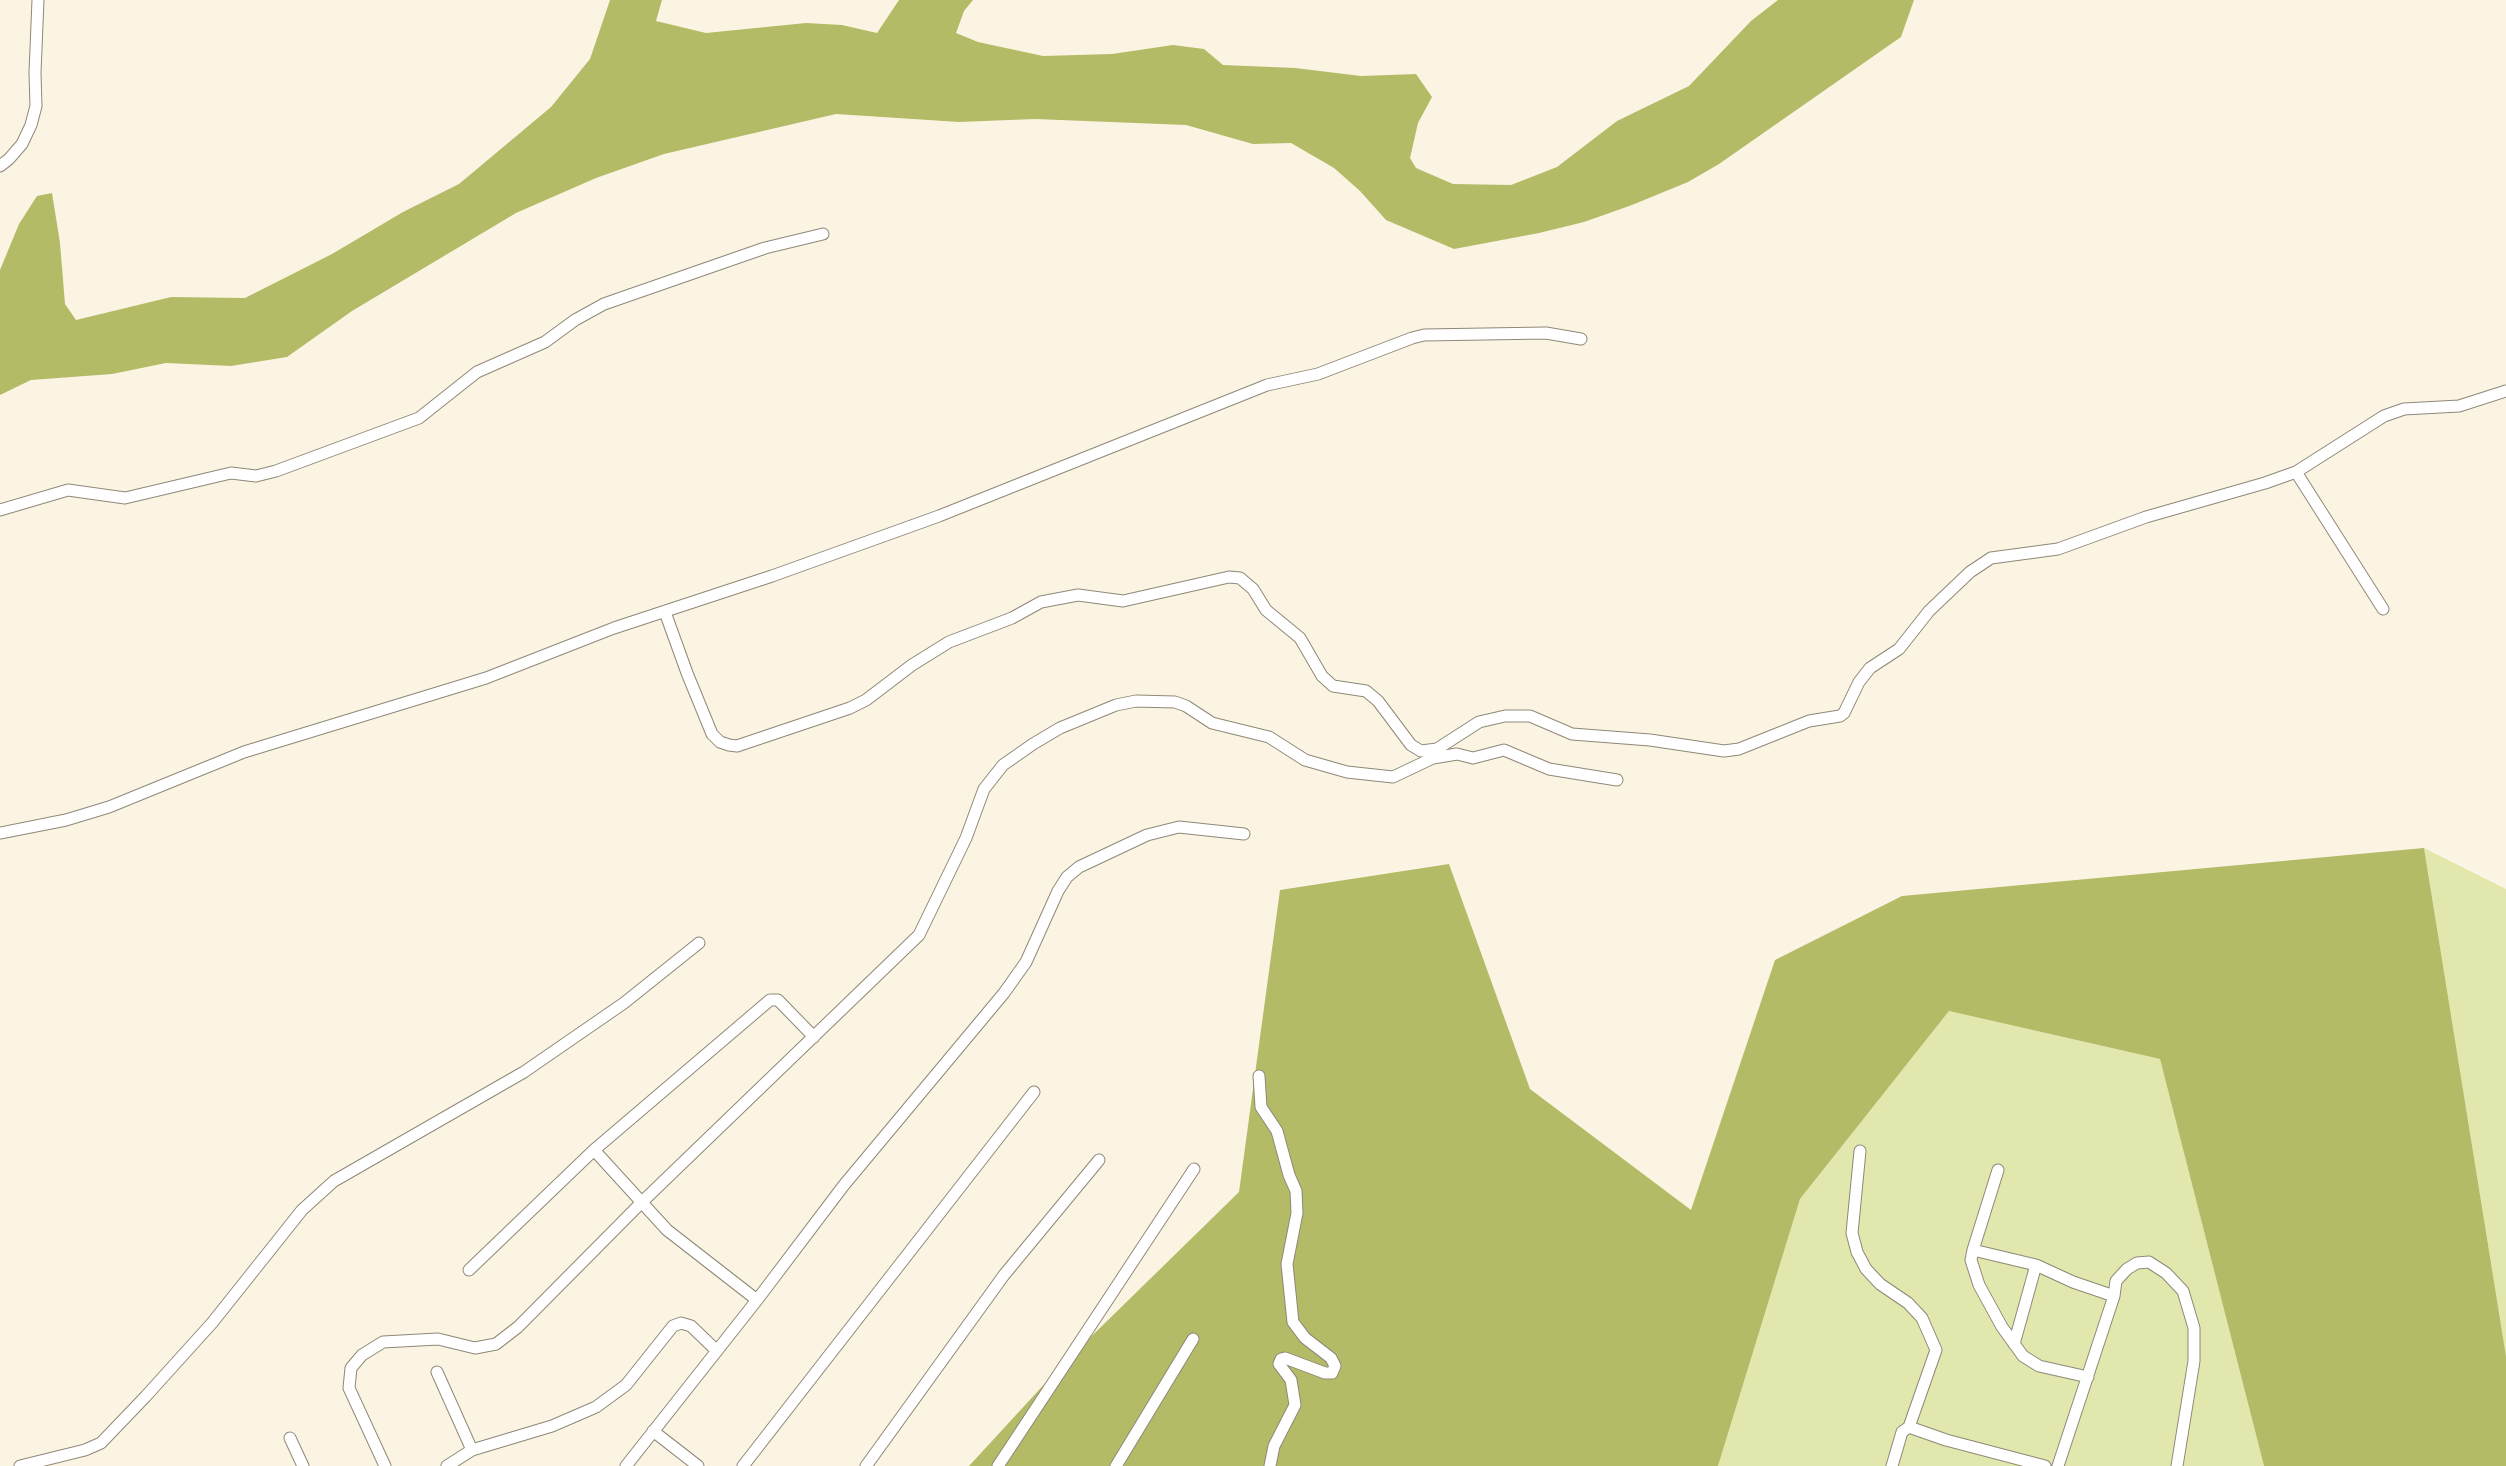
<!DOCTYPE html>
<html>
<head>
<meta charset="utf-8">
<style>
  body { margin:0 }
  canvas { display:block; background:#fcf4e3 }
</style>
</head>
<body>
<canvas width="2506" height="1466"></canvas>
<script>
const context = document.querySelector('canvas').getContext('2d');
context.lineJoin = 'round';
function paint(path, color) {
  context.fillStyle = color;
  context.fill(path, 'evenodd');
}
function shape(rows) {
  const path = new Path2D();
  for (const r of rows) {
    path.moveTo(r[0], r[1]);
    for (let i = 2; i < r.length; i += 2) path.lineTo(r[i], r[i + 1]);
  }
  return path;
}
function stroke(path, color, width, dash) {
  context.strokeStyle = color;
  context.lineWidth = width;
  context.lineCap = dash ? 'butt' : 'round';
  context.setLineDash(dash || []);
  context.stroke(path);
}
const green = shape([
  [2424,848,2506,889,2506,1356],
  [1949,1011,2160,1059,2264,1466,1718,1466,1800,1199]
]);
const forest = shape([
  [610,0,662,0,656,21,706,33,806,23,842,25,877,33,899,0,973,0,964,11,956,33,978,42,1043,56,1112,54,1173,45,1204,49,1223,65,1295,68,1361,76,1416,74,1432,97,1418,123,1410,158,1416,168,1453,184,1511,185,1557,167,1617,121,1689,86,1751,21,1778,0,1914,0,1901,37,1719,164,1688,182,1632,205,1584,222,1539,233,1454,249,1386,220,1360,191,1334,168,1291,143,1253,144,1186,125,1035,119,959,122,836,114,664,154,596,178,516,213,352,311,287,357,231,366,166,363,112,374,31,380,0,395,0,270,19,224,37,196,52,193,60,243,65,304,76,320,171,297,245,298,332,254,403,212,459,184,551,107,590,59],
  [2424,848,2506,1356,2506,1466,2264,1466,2160,1059,1949,1011,1800,1199,1718,1466,969,1466,1061,1366,1239,1192,1280,890,1449,864,1530,1089,1691,1210,1775,960,1902,896]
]);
const street = shape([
  [0,166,9,159,22,144,31,125,36,106,35,73,38,0],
  [2296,472,2383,609],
  [0,510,68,490,125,498,231,473,256,476,276,471,419,418,477,372,545,342,575,320,604,304,765,248,823,234],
  [665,612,687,673,712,734,720,742,729,745,737,746,850,708,866,700,912,665,949,642,1012,618,1041,602,1078,595,1123,601,1229,577,1240,578,1253,589,1266,610,1300,638,1322,676,1333,686,1366,691,1378,701,1411,745,1421,751,1437,749,1479,722,1505,716,1530,716,1572,734,1650,740,1724,751,1739,749,1809,721,1840,716,1844,713,1859,682,1870,668,1899,649,1929,611,1970,572,1991,558,2058,549,2146,517,2265,483,2296,472,2384,416,2404,409,2459,406,2506,391],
  [0,833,66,820,109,807,244,752,486,678,614,628,772,576,939,516,1267,385,1318,374,1412,338,1424,335,1546,333,1581,339],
  [1259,1076,1261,1107,1277,1131,1289,1175,1296,1191,1297,1213,1287,1264,1293,1322,1305,1338,1331,1358,1335,1366,1332,1373,1325,1373,1285,1358,1281,1359,1279,1364,1291,1380,1295,1405,1274,1446,1270,1466],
  [594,1150,667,1230,757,1300],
  [1860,1151,1852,1233,1857,1252,1866,1269,1880,1284,1908,1303,1922,1318,1936,1350,1909,1427],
  [1973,1250,1998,1170],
  [469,1270,594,1150,770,1000,778,1000,814,1037],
  [2014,1344,2036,1265],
  [437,1372,472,1450],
  [2088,1377,2039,1366,2023,1356,2002,1327,1979,1285,1971,1260,1973,1250,2036,1265,2073,1282,2114,1296],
  [653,1431,698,1466],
  [290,1438,303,1466],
  [20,1466,85,1450,101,1443,146,1396,212,1323,302,1210,334,1181,524,1072,624,1003,699,943],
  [385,1466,349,1388,351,1368,362,1355,383,1342,438,1339,475,1348,496,1344,518,1327,642,1202,919,935,966,838,984,789,1003,765,1033,744,1060,728,1116,705,1136,701,1175,702,1186,706,1212,723,1269,737,1305,760,1347,772,1393,777,1433,758,1457,754,1473,758,1504,750,1549,769,1617,780],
  [447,1466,472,1450,552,1426,596,1407,626,1385,673,1326,681,1323,691,1326,717,1351],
  [626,1466,757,1300,844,1185,1004,993,1026,962,1058,891,1067,877,1079,867,1147,835,1179,827,1244,834],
  [743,1466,1034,1092],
  [866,1466,1004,1275,1099,1160],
  [998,1466,1194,1169],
  [1116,1466,1193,1339],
  [1892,1466,1902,1432,1909,1427,1946,1440,2045,1466],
  [2058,1466,2114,1296,2116,1281,2127,1269,2137,1263,2149,1262,2166,1273,2183,1291,2194,1328,2194,1361,2177,1466]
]);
paint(green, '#e2e8ad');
paint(forest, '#b4bb67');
stroke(street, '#8f8878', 13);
stroke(street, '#fff', 11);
</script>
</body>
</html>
